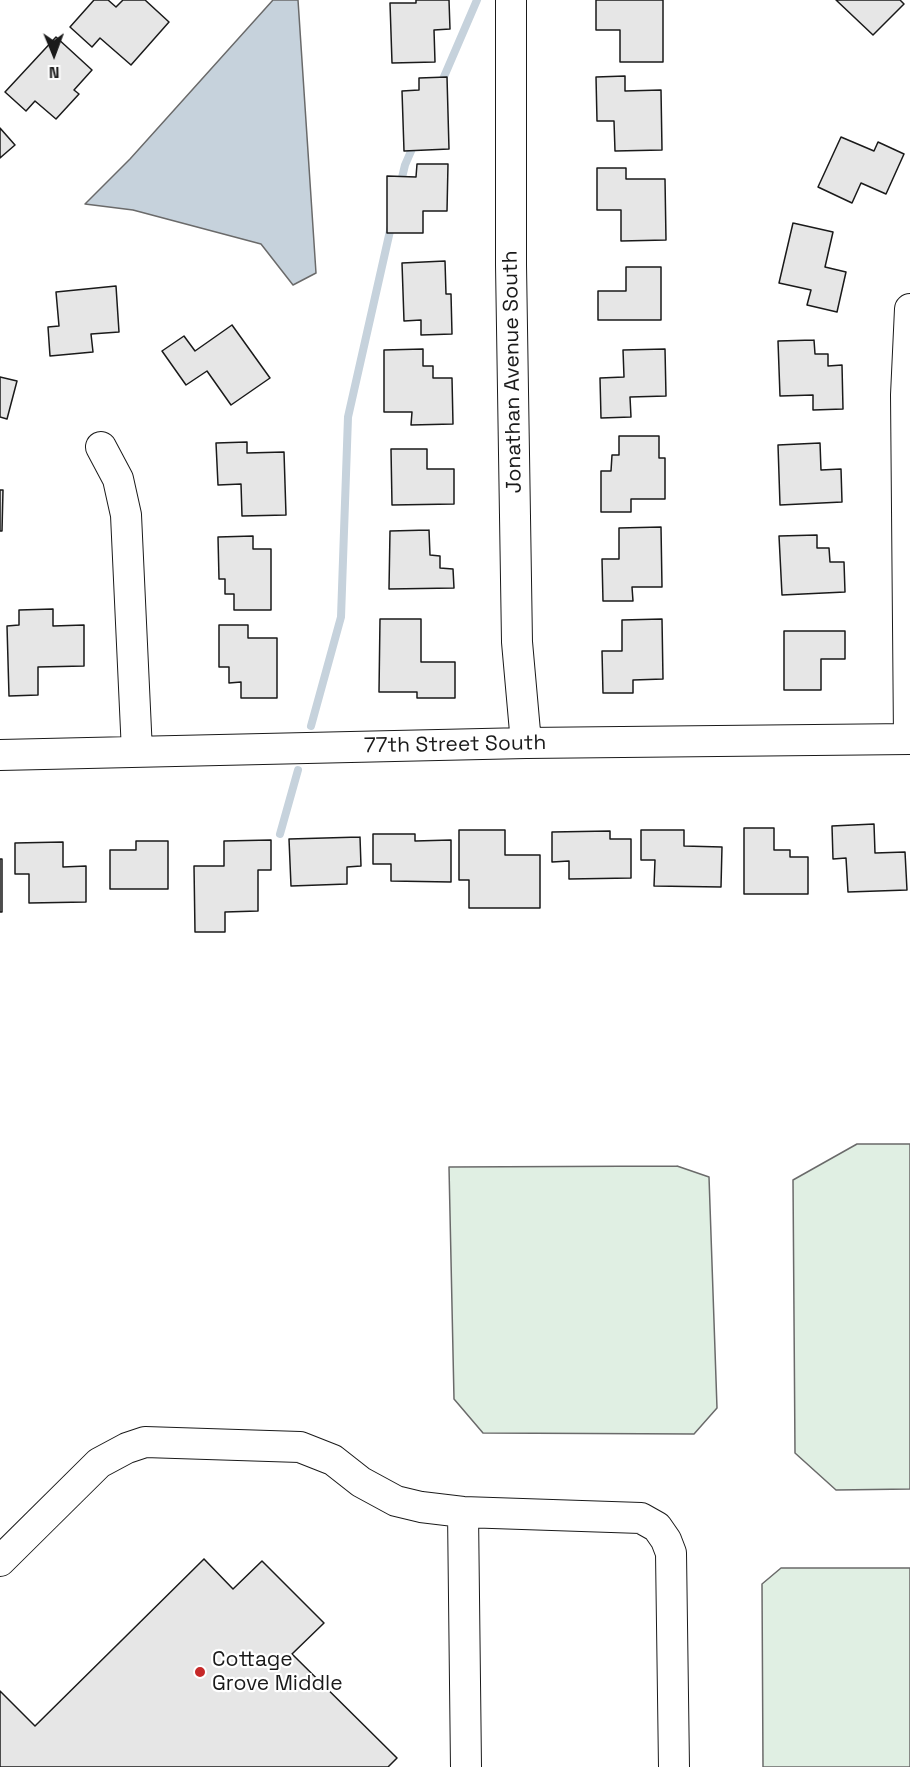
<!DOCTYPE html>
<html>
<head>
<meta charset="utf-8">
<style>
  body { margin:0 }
  #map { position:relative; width:910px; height:1767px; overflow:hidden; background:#fff; font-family:"Space Grotesk",sans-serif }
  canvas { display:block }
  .north { position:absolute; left:24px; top:24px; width:60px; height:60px; -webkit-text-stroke:4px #fff; paint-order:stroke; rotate:179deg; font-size:16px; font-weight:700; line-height:24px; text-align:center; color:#1a1a1a }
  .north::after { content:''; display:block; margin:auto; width:21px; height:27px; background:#1a1a1a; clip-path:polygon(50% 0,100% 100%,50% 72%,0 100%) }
</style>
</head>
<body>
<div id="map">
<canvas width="910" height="1767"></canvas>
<div class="north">N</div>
</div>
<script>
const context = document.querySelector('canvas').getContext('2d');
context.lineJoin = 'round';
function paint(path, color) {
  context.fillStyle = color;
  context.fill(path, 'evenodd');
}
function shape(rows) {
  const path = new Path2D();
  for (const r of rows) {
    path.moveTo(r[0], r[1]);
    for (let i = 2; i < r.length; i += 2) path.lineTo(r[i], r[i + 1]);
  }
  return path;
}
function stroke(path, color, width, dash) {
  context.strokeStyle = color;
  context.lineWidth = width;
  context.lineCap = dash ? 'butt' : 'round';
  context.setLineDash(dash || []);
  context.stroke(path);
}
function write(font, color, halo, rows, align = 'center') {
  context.font = font + ' "Space Grotesk",sans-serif';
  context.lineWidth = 4.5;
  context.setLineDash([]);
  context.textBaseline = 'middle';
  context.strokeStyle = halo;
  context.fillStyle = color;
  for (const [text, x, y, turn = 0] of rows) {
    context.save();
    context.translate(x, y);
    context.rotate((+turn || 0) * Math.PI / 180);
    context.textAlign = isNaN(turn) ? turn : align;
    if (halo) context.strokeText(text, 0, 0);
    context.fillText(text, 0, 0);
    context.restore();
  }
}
const green = shape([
  [857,1144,910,1144,910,1489,836,1490,795,1453,793,1180,857,1144],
  [677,1166,709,1177,717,1408,694,1434,483,1433,454,1399,449,1167,677,1166],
  [781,1568,910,1568,910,1767,763,1767,762,1584,781,1568]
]);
const water = shape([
  [273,0,298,0,316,273,293,285,261,244,133,210,85,204,130,159,273,0]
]);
const stream = shape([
  [440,86,477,0],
  [400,186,405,165,415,142],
  [311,726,341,617,348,417,392,222],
  [280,834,298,770]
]);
const building = shape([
  [94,0,108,0,116,7,123,0,145,0,169,22,131,65,100,38,92,47,70,27,94,0],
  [416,0,449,0,450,29,434,30,435,62,392,63,390,3,416,3,416,0],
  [596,0,663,0,663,62,620,62,620,30,596,30,596,0],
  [836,0,900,0,904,4,873,35,836,0],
  [56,37,92,70,74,90,79,94,56,119,35,101,26,111,5,92,56,37],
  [625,76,625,91,661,90,662,150,615,151,614,121,597,121,596,77,625,76],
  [447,77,449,149,404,151,402,91,419,90,419,78,447,77],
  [0,128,15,145,0,158,0,128],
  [841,137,874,151,878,142,904,154,886,194,861,183,852,203,818,187,841,137],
  [417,164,448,164,447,211,423,211,423,233,387,233,387,176,416,177,417,164],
  [597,168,626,168,626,179,665,179,666,240,621,241,621,210,597,210,597,168],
  [793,223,833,232,825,267,846,272,837,312,807,305,811,290,779,283,793,223],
  [445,261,446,294,451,294,452,334,421,335,421,320,404,321,402,263,445,261],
  [626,267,661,267,661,320,598,320,598,291,626,291,626,267],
  [116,286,119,332,91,334,93,352,50,356,48,327,59,326,56,292,116,286],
  [232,325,270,378,231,405,207,371,186,385,162,351,184,336,195,351,232,325],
  [814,340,815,354,828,354,828,366,842,365,843,409,813,410,813,395,780,396,778,341,814,340],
  [423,349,423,366,433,366,433,378,452,378,453,424,411,425,412,412,384,412,384,350,423,349],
  [665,349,666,396,630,397,631,417,601,418,600,378,624,377,623,350,665,349],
  [0,377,17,381,7,419,0,417,0,377],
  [619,436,659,436,659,458,665,458,665,499,631,499,631,512,601,512,601,471,611,471,612,455,619,455,619,436],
  [247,442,247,453,284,452,286,515,242,516,241,484,218,485,216,443,247,442],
  [820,443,821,470,841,469,842,502,780,505,778,445,820,443],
  [391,449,427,449,427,469,454,469,454,504,392,505,391,449],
  [0,490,3,490,2,531,0,531,0,490],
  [661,527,662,587,632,587,633,601,603,601,602,559,619,559,619,528,661,527],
  [429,530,430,555,440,556,440,568,453,569,454,588,389,589,390,531,429,530],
  [817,535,817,548,829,548,830,562,844,562,845,592,782,595,779,536,817,535],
  [253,536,253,549,271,549,271,610,234,610,234,594,225,594,225,579,219,579,218,537,253,536],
  [53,609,53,626,84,625,84,666,38,667,38,695,9,696,7,626,19,625,19,610,53,609],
  [380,619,421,619,421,662,455,662,455,698,417,698,417,692,379,692,380,619],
  [662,619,663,679,633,680,633,693,603,693,602,651,622,651,622,620,662,619],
  [219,625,248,625,248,638,277,638,277,698,241,698,241,682,229,683,229,667,219,667,219,625],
  [784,631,845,631,845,659,821,659,821,690,784,690,784,631],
  [874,824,875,853,905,852,907,890,848,892,846,858,833,859,832,826,874,824],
  [744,828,774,828,774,850,790,850,790,857,808,857,808,894,744,894,744,828],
  [459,830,505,830,505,855,540,855,540,908,469,908,469,880,459,880,459,830],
  [641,830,684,830,684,846,722,847,721,887,654,886,655,860,641,860,641,830],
  [610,831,610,839,631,839,631,878,569,879,569,861,552,862,552,832,610,831],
  [373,834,415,834,415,841,451,840,451,882,391,881,391,864,373,864,373,834],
  [360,837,361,866,347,867,347,884,291,886,289,839,360,837],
  [271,840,271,870,258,870,258,911,225,912,225,932,195,932,194,866,224,866,224,841,271,840],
  [136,841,168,841,168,889,110,889,110,850,136,850,136,841],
  [63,842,63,867,86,866,86,902,29,903,29,874,15,874,15,843,63,842],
  [0,859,2,859,2,912,0,912,0,859],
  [204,1559,233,1589,262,1561,324,1623,292,1654,397,1758,388,1767,0,1767,0,1691,35,1726,204,1559]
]);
const minor = shape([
  [511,0,511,265,517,642,526,743],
  [101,447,118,479,126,515,137,752],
  [909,739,906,395,910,309],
  [0,755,526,743,910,739],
  [463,1512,466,1767],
  [0,1561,99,1463,127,1448,145,1442,300,1447,333,1460,361,1482,396,1501,421,1507,463,1512,641,1518,657,1527,666,1540,671,1553,674,1767]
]);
const markers = [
  [200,1672,6,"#c62828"]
];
const streetNames = [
  ["Jonathan Avenue South",513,372,-91],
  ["77th Street South",455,745,-1]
];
const poiNames = [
  ["Cottage",212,1660],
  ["Grove Middle",212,1684]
];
paint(green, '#e0efe3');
stroke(green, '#6a6a6a', 1.5);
paint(water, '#c6d2dc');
stroke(water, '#6a6a6a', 1.5);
stroke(stream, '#c6d2dc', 8);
paint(building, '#e6e6e6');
stroke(building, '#1a1a1a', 1.5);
stroke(minor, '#1a1a1a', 32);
stroke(minor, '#fff', 30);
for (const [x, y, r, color] of markers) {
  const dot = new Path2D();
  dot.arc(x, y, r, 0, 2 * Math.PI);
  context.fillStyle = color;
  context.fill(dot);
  stroke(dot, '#fff', 2);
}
write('21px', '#1a1a1a', '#fff', streetNames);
write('21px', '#1a1a1a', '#fff', poiNames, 'left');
</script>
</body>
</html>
